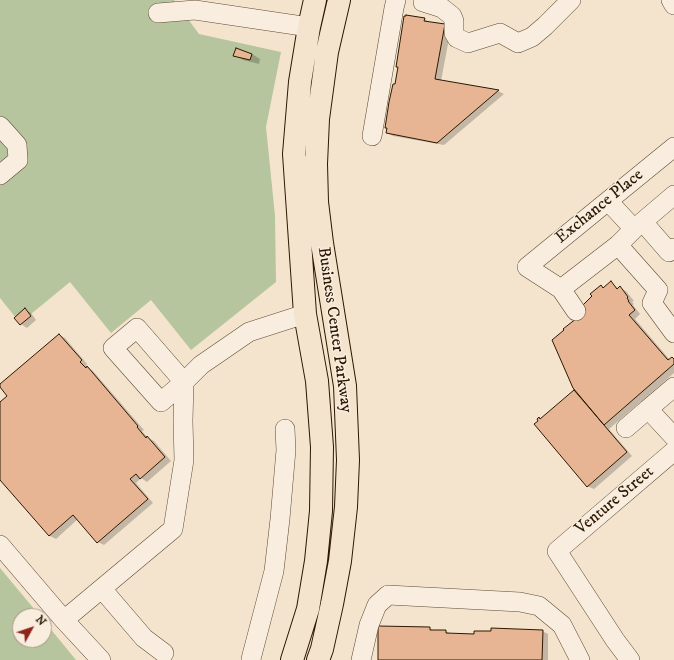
<!DOCTYPE html>
<html>
<head>
<meta charset="utf-8">
<style>
  body { margin:0 }
  #map { position:relative; width:674px; height:660px; overflow:hidden; background:#f5e4cd; font-family:"IM FELL DW Pica",serif }
  canvas { display:block }
  .north { position:absolute; left:12px; top:608px; width:40px; height:40px; box-sizing:border-box; background:#f8edde; border:1px solid #a69886; border-radius:50%; rotate:50deg; font-size:11px; font-weight:700; line-height:16px; text-align:center; color:#2a1801 }
  .north::after { content:''; display:block; margin:auto; width:14px; height:18px; background:#8f2418; clip-path:polygon(50% 0,100% 100%,50% 72%,0 100%) }
</style>
</head>
<body>
<div id="map">
<canvas width="674" height="660"></canvas>
<div class="north">N</div>
</div>
<script>
const context = document.querySelector('canvas').getContext('2d');
context.lineJoin = 'round';
function paint(path, color) {
  context.fillStyle = color;
  context.fill(path, 'evenodd');
}
function shape(rows) {
  const path = new Path2D();
  for (const r of rows) {
    path.moveTo(r[0], r[1]);
    for (let i = 2; i < r.length; i += 2) path.lineTo(r[i], r[i + 1]);
  }
  return path;
}
function stroke(path, color, width, dash) {
  context.strokeStyle = color;
  context.lineWidth = width;
  context.lineCap = dash ? 'butt' : 'round';
  context.setLineDash(dash || []);
  context.stroke(path);
}
function write(font, color, halo, rows, align = 'center') {
  context.font = font + ' "IM FELL DW Pica",serif';
  context.lineWidth = 3;
  context.setLineDash([]);
  context.textBaseline = 'middle';
  context.strokeStyle = halo;
  context.fillStyle = color;
  for (const [text, x, y, turn = 0] of rows) {
    context.save();
    context.translate(x, y);
    context.rotate((+turn || 0) * Math.PI / 180);
    context.textAlign = isNaN(turn) ? turn : align;
    if (halo) context.strokeText(text, 0, 0);
    context.fillText(text, 0, 0);
    context.restore();
  }
}
const green = shape([
  [0,0,174,0,199,34,281,52,266,127,275,216,276,282,191,350,151,300,111,333,70,282,20,323,0,298],
  [0,568,40,616,20,616,20,640,44,640,44,621,76,660,0,660]
]);
const shadow = shape([
  [424,19,430,22,445,25,451,28,441,81,498,91,504,94,444,145,393,136,387,133,396,86],
  [252,54,260,59,259,64,243,60,235,55],
  [611,283,619,289,620,288,626,291,634,301,632,302,634,304,633,305,640,314,635,319,670,360,673,358,674,359,674,373,609,429,632,456,594,489,587,486,539,418,541,419,575,390,588,311,591,299,601,286,604,288],
  [25,310,31,313,36,320,27,328,21,324],
  [59,335,65,338,87,364,86,366,93,371,144,430,142,431,148,438,154,441,171,461,147,482,141,478,136,483,153,503,104,545,98,542,78,519,56,539,50,536,0,478,0,403,9,396,0,386],
  [429,628,434,631,446,631,451,634,475,635,542,631,548,634,548,660,379,660]
]);
const building = shape([
  [406,15,425,18,424,21,445,24,435,79,499,90,437,143,386,133,387,128,385,128,389,102,393,84,395,84,398,67,396,67,399,48,404,16,406,16,406,15],
  [236,48,252,54,250,60,233,56,236,48],
  [611,281,617,289,620,286,628,297,627,298,629,301,628,301,635,310,629,315,668,360,672,357,674,359,674,364,604,425,573,388,552,340,564,330,563,329,586,311,582,306,592,296,590,294,601,285,603,288,611,281],
  [25,308,31,316,20,325,14,318,25,308],
  [59,334,82,360,80,362,86,368,87,366,138,426,137,427,146,438,147,436,165,457,140,479,136,474,130,479,148,499,97,543,73,515,49,536,0,480,0,402,7,396,0,387,0,384,59,334],
  [574,390,627,452,587,487,534,424,538,421,537,419,539,417,540,419,574,390],
  [378,626,430,627,430,630,446,630,446,633,474,634,474,631,491,631,491,628,543,630,542,660,378,660,378,626]
]);
const minor = shape([
  [423,0,423,2,442,8,452,16,454,21,454,33,457,38,468,43,500,33,518,43,532,37,545,26,571,0],
  [671,0,674,5],
  [158,13,195,10,309,27],
  [0,126,17,145,18,160,0,175],
  [372,136,394,8,396,0],
  [674,147,527,267,561,289,618,245,658,290,652,303,674,333],
  [608,201,634,229,618,245],
  [643,222,669,252,674,248],
  [634,229,674,195],
  [561,289,576,311],
  [137,328,184,382,161,402,113,348,137,328],
  [674,387,648,409,674,437],
  [626,428,648,409],
  [0,545,64,620,101,660],
  [102,589,144,638,164,653],
  [64,620,173,529,184,460,183,421,184,382,201,365,249,332,305,314],
  [251,659,274,571,280,519,286,450,285,429],
  [361,660,369,625,377,605,388,595,520,602,539,606,562,625,580,660],
  [630,660,615,640,557,551,674,451]
]);
const major = shape([
  [292,660,308,609,316,561,321,511,322,447,317,381,305,314,294,154,300,82,309,27,315,0],
  [318,660,322,649,332,604,340,561,346,507,348,460,345,386,322,243,317,202,316,164,318,119,327,52,339,0]
]);
const streetNames = [
  ["Exchance Place",600,207,-39],
  ["Business Center Parkway",334,330,82],
  ["Venture Street",615,501,-40]
];
paint(green, '#b6c59d');
paint(shadow, '#0003');
paint(building, '#e8b594');
stroke(building, '#2a1801', 1);
stroke(minor, '#5d4b34', 20);
stroke(major, '#2a1801', 24);
stroke(minor, '#f8edde', 19);
stroke(major, '#f5e4cd', 22);
write('17px', '#2a1801', '#f8edde', streetNames);
</script>
</body>
</html>
